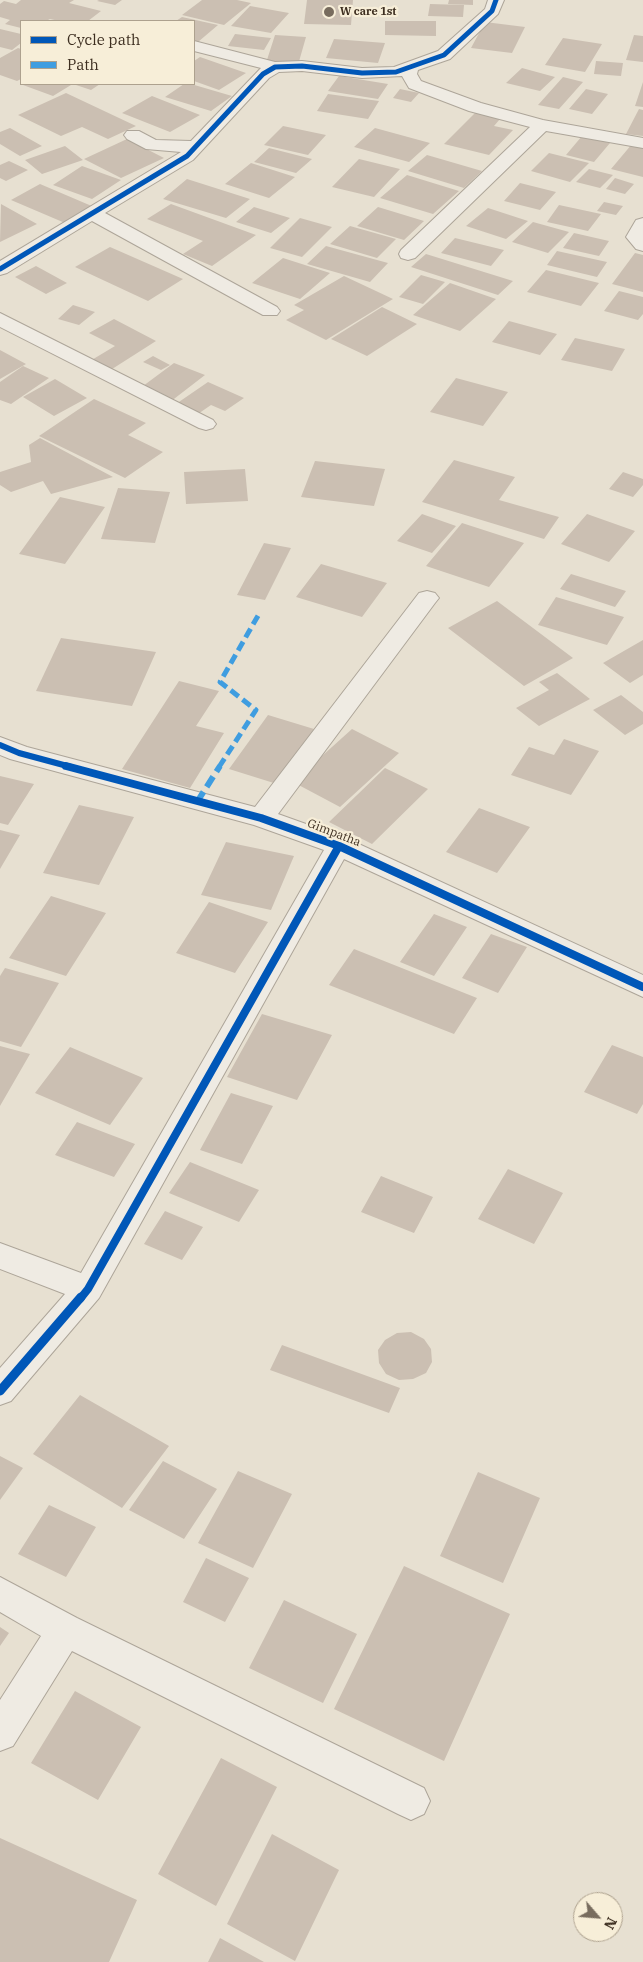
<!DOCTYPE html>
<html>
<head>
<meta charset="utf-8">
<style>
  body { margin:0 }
  #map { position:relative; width:643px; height:1962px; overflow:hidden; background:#e7e0d1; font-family:"IBM Plex Serif",serif }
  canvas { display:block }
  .legend { position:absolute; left:20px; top:20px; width:175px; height:65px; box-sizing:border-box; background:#f7eed8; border:1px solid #ada18e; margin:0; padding:6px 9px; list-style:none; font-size:15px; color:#3d2e20 }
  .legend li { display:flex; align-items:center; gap:10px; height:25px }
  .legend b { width:25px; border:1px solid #ada18e }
  .north { position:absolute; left:573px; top:1892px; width:50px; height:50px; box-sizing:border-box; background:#f7eed8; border:1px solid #ada18e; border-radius:50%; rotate:117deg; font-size:14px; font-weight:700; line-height:20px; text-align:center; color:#3d2e20 }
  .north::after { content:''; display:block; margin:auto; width:18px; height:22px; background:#786c5e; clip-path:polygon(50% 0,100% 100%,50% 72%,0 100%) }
</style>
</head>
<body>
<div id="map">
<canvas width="643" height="1962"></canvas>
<ul class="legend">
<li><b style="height:6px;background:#0057b8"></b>Cycle path</li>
<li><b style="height:6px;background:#3f9de0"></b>Path</li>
</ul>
<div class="north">N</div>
</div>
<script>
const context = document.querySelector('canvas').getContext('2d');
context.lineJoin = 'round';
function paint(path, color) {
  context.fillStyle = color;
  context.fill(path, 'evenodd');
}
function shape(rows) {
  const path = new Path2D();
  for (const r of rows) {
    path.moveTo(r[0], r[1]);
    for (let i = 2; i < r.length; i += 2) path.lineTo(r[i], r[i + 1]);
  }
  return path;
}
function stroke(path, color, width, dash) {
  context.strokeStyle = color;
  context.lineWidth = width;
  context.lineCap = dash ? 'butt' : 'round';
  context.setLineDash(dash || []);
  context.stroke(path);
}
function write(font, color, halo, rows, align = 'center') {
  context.font = font + ' "IBM Plex Serif",serif';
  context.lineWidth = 4.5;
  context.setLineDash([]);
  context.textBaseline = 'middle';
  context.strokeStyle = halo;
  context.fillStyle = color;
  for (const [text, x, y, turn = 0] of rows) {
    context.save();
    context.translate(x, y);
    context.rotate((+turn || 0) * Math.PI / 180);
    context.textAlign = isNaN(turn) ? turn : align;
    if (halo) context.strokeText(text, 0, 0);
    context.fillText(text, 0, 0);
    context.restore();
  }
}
const building = shape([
  [21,0,74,0,69,3,101,11,88,21,59,21,50,19,46,21,21,21,21,28,5,24,10,20,0,17,0,4,4,1,16,4],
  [99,0,122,0,115,5,97,1],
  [202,0,237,0,251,3,224,25,182,15],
  [307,0,353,0,351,25,304,24],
  [449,0,473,0,473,5,448,4],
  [430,4,464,5,463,17,428,16],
  [250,6,289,13,271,33,231,26],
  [182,17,218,25,198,42,194,41,194,21,176,21],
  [385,21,436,21,436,36,385,35],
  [485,22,525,27,512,53,471,48],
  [0,29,21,34,21,43,12,50,0,47],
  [235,34,271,38,264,50,228,46],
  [275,35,306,37,298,65,266,63],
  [634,35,643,36,643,62,626,60],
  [563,38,602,44,585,72,545,65],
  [334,39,385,43,378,63,326,58],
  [18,48,21,49,21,79,17,81,0,75,0,58],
  [200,57,246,73,219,90,194,81,194,61],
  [596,61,623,63,621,76,594,74],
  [522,68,555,77,540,91,506,83],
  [339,76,388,84,378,99,328,91],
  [563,77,583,82,559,109,538,105],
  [643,82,643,107,635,106],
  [25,84,67,84,71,85,53,96,23,85],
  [73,84,100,84,91,90],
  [184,84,191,84,232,96,211,111,165,97],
  [400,89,419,93,411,102,393,98],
  [586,89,608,94,592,114,569,109],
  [66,93,136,126,108,139,82,127,61,136,18,115],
  [328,94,379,101,368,119,317,111],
  [152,96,200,115,170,132,122,113],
  [639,109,643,110,643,136,626,134],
  [475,113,500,119,494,126,513,130,489,155,444,144],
  [283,126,326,135,308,155,264,145],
  [10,128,42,146,20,156,0,144,0,132],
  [375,128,430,143,409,162,354,147],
  [582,136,610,143,594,162,566,155],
  [127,139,164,158,121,178,84,159],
  [632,144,643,146,643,177,611,169],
  [65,146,83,160,42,174,25,160],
  [269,148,312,159,296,173,254,162],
  [549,153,589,163,570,182,531,171],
  [427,155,482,171,464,188,408,171],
  [359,159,400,169,374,197,332,187],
  [9,161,28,170,6,181,0,178,0,165],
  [251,163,295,177,269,198,225,184],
  [82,166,121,180,92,199,53,185],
  [589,169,613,175,600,188,576,182],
  [407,175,459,191,433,214,380,198],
  [615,178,634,184,625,194,606,189],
  [187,179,250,199,226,218,163,199],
  [520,183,556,192,540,210,504,201],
  [40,184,94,207,65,223,11,200],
  [604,202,623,206,616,215,597,211],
  [1,204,37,224,0,242],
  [171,204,256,235,212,266,183,254,203,241,147,219],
  [559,205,601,214,588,231,547,222],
  [254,207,290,218,271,233,236,222],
  [378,207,424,221,404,240,357,226],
  [488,208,528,221,506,239,466,226],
  [300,218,332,227,302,257,270,248],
  [533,222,569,232,548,253,512,242],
  [350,226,396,239,377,258,330,244],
  [574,233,609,241,599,256,563,248],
  [455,238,504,250,491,266,441,253],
  [326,246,388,263,370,282,307,264],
  [110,247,183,279,148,301,75,267],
  [557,251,607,262,597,277,547,265],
  [635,253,643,255,643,292,612,284],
  [426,254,513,281,498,295,411,267],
  [283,258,330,273,300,299,252,283],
  [36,266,67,283,46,294,15,277],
  [546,270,599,283,581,306,527,292],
  [421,275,445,282,423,304,399,297],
  [344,276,393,299,326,340,286,320,304,310,294,305],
  [450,283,496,299,460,331,413,315],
  [619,291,643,297,643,314,638,320,604,311],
  [73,305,95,312,79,325,58,319],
  [382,307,417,324,367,356,331,339],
  [114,319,156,341,109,371,90,361,115,346,89,333],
  [509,321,557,334,540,355,492,342],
  [575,338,625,349,612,371,561,360],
  [0,350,26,364,0,379],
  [153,356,170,365,161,370,143,362],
  [174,363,205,375,170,402,139,389],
  [23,366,49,378,11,404,0,400,0,382],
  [456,378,508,392,483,426,430,412],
  [55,379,87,398,54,416,23,397],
  [208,382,244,398,225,411,211,405,195,416,173,406],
  [94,399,146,423,128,435,163,452,125,478,39,436],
  [40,438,113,477,51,494,43,481,11,492,0,485,0,472,31,462,29,445],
  [454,460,515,477,499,500,559,517,544,539,422,502],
  [315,461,385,469,374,506,301,497],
  [245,469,248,501,186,504,184,472],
  [623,472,643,479,643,485,633,497,609,489],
  [118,488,170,492,155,543,101,539],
  [60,497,105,507,65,564,19,554],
  [422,514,456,526,432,553,397,541],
  [587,514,635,531,609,562,561,544],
  [462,523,524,543,489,587,426,566],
  [264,543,291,548,265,600,237,595],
  [321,564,387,583,362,617,296,597],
  [571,574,626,591,615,607,560,589],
  [556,597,624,617,607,645,538,625],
  [497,601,573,658,524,686,448,628],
  [61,638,156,652,132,706,36,691],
  [643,640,643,675,630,683,603,663],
  [557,673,590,699,539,726,516,708,549,690,539,682],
  [179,681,219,691,196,726,224,733,190,788,122,769],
  [621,695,643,712,643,724,625,735,593,710],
  [268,715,314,729,277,784,229,769],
  [352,729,399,753,340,807,293,782],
  [564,739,599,751,571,795,511,775,529,747,554,755],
  [385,768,428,789,372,844,329,822],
  [0,776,34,784,8,825,0,823],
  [79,805,134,817,99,885,43,873],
  [479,808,530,827,497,873,446,852],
  [0,830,20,835,0,869],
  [226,842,294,856,271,910,201,895],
  [51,896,106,913,66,976,9,958],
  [209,902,268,922,235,973,176,953],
  [434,914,467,927,434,976,400,962],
  [491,934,527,947,498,993,462,978],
  [354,949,477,998,454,1034,329,985],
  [5,968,59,983,21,1047,0,1041,0,976],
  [262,1014,332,1035,297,1100,227,1077],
  [612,1045,643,1057,643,1104,637,1114,584,1092],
  [0,1046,30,1054,0,1106],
  [70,1047,143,1078,110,1125,35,1093],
  [231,1093,273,1106,242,1164,200,1150],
  [77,1122,135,1144,114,1177,55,1155],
  [190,1162,259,1190,239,1222,169,1193],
  [508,1169,563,1193,534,1244,478,1219],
  [381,1176,433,1197,414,1233,361,1212],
  [165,1211,203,1227,182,1260,144,1244],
  [411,1332,424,1339,431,1349,432,1362,426,1373,413,1379,399,1380,386,1374,379,1363,378,1350,385,1340,397,1333],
  [282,1345,400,1388,389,1413,270,1370],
  [80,1395,169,1446,122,1508,33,1454],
  [0,1456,23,1468,0,1500],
  [163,1461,217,1489,184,1539,129,1510],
  [238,1471,292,1494,253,1568,198,1543],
  [478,1472,540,1498,503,1583,440,1556],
  [49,1505,96,1527,66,1577,18,1554],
  [206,1558,249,1578,225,1622,183,1602],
  [404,1566,510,1614,444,1761,334,1709],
  [284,1600,357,1634,323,1703,249,1668],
  [0,1627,9,1633,0,1646],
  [75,1691,141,1727,98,1800,31,1763],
  [221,1758,277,1787,216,1906,158,1874],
  [272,1834,339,1870,295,1961,227,1924],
  [0,1838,137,1900,109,1962,0,1962],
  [220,1938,264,1962,208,1962]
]);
const minor = shape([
  [488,0,504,0,498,14,450,59,418,70,417,74,421,81,481,103,543,120,643,138,643,148,546,131,415,258,408,260,401,258,399,254,401,250,530,127,469,111,409,88,402,76,362,78,302,71,279,72,269,78,193,160,105,213,277,307,280,311,277,315,263,315,92,221,7,273,0,275,0,261,181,152,146,149,127,139,124,135,127,131,139,131,156,140,191,141,261,68,194,51,194,41,275,62,302,61,362,68,394,67,438,51,485,9,488,0],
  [643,218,643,251,636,249,626,237,636,220,643,218],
  [0,313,213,420,216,424,213,428,206,430,199,428,0,327,0,313],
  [427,591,435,593,439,598,435,603,278,814,348,839,643,975,643,997,344,859,99,1298,11,1401,0,1405,0,1368,65,1294,0,1269,0,1243,81,1273,324,850,254,825,10,759,0,755,0,737,27,747,255,807,419,593,427,591],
  [0,1577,77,1618,424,1788,430,1801,424,1814,411,1820,398,1814,72,1651,13,1746,0,1751,0,1700,41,1636,0,1612,0,1577]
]);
const quietFar1 = shape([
  [219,767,256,710,220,682,259,614]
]);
const quiet = shape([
  [197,802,220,766]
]);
const cyclewayFar3 = shape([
  [0,269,187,156,263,74,275,67,302,66,362,73,396,72,444,55,492,11,496,0]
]);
const cyclewayFar2 = shape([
  [0,745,19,753,71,767]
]);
const cyclewayFar1 = shape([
  [66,766,261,818,339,846,643,987],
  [80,1299,88,1289,339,846]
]);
const cycleway = shape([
  [0,1391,81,1297]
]);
const markers = [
  [329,12,6,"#786c5e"]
];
const farPoinames = [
  ["W care 1st",340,12]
];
const streetNames = [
  ["Gimpatha",334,833,21]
];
paint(building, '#cbbfb2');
stroke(minor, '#ada599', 2);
paint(minor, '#efebe3');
stroke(quietFar1, '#3f9de0', 5, [10, 5]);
stroke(quiet, '#3f9de0', 6, [12, 6]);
stroke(cyclewayFar3, '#0057b8', 5);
stroke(cyclewayFar2, '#0057b8', 6);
stroke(cyclewayFar1, '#0057b8', 8);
stroke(cycleway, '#0057b8', 9);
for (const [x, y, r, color] of markers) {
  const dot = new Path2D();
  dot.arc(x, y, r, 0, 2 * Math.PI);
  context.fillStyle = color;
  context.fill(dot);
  stroke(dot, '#f7eed8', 2);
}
write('bold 11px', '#3d2e20', '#f7eed8', farPoinames, 'left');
write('12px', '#3d2e20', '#f7eed8', streetNames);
</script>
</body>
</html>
